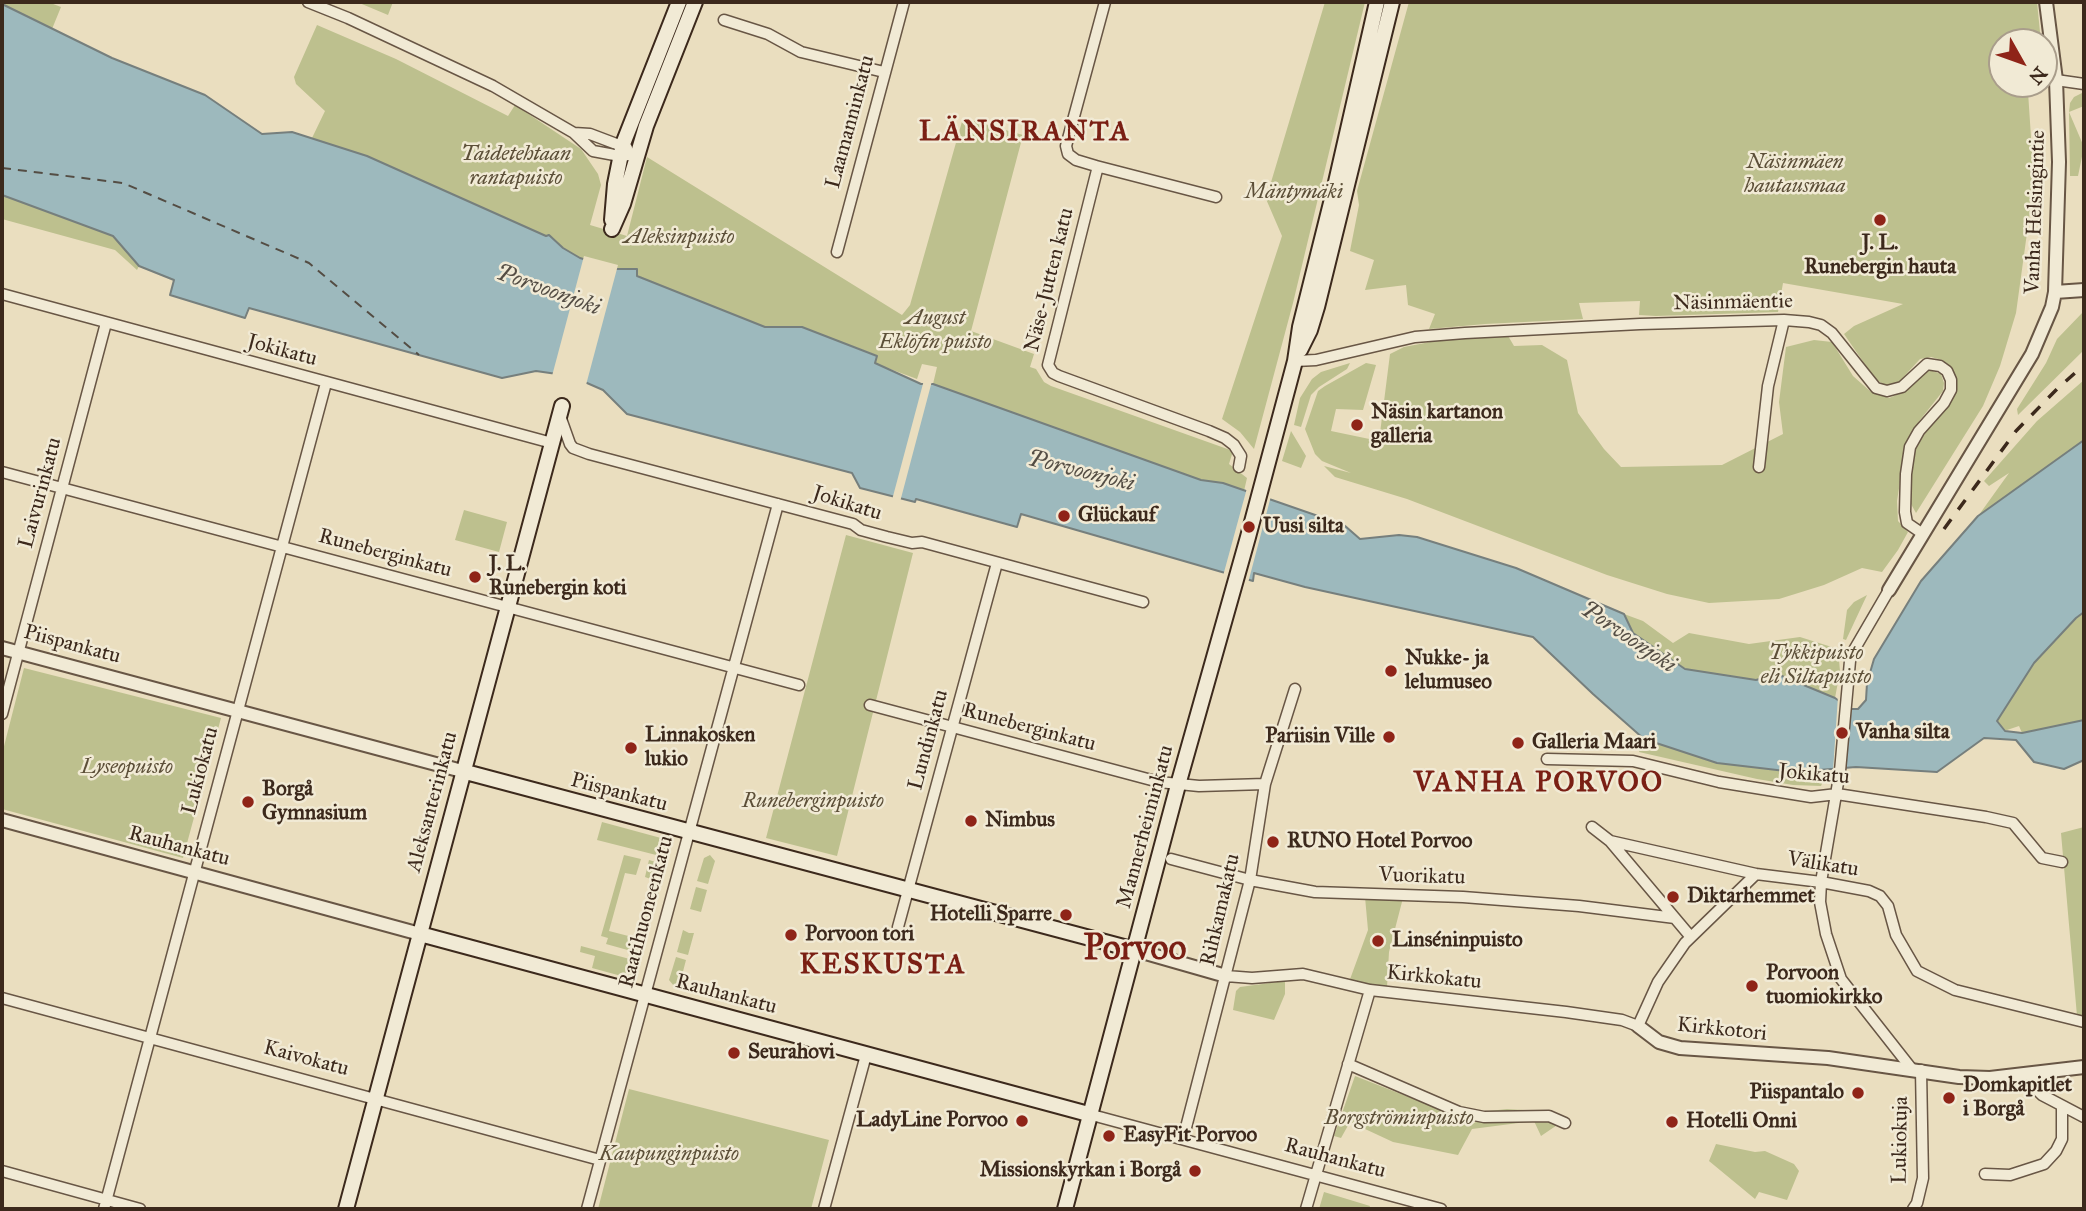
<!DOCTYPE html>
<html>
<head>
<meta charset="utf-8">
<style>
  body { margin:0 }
  #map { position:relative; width:2086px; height:1211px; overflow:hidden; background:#eadebf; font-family:"IM FELL Great Primer",serif }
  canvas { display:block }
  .frame { position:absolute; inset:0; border:4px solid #3c291c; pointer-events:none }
  .north { position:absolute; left:1988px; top:28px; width:70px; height:70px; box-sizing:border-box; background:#f1ead5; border:2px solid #a99d8b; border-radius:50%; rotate:130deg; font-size:19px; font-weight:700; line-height:28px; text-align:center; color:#3c291c }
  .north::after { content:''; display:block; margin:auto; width:24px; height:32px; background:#8f2418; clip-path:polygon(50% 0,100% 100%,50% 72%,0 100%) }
</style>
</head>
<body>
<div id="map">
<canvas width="2086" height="1211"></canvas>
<div class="frame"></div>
<div class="north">N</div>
</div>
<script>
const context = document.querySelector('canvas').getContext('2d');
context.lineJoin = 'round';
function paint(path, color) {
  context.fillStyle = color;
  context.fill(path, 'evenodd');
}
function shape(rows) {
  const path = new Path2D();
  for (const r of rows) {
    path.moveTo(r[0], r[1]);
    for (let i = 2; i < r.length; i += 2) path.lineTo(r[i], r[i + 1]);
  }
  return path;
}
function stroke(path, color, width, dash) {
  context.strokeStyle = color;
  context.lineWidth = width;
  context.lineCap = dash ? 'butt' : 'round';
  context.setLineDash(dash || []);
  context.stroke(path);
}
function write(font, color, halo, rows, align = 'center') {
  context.font = font + ' "IM FELL Great Primer",serif';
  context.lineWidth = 5;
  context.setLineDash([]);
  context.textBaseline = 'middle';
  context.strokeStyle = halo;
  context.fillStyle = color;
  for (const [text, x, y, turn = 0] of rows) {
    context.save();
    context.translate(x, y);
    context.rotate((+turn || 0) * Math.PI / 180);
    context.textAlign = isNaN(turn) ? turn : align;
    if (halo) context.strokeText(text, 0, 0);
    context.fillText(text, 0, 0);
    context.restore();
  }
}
const green = shape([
  [2,2,48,2,61,7,52,29,2,4],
  [357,2,393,2,388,15],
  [1325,2,1365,2,1293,303,1254,449,1240,432,1222,419,1282,236,1266,199],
  [1409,2,2037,2,2041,42,2002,42,2002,84,2031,84,2028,92,2034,182,2016,313,2000,366,1983,406,1916,513,1911,504,1912,463,1917,444,1956,393,1956,379,1952,369,1942,360,1931,357,1920,359,1899,382,1885,385,1875,379,1844,334,1854,326,1903,304,1783,283,1778,312,1656,316,1639,315,1640,301,1579,303,1583,319,1485,324,1429,329,1435,314,1408,305,1406,285,1365,290,1374,260,1350,251,1359,205,1357,191],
  [317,25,396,59,508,116,515,105,581,149,598,174,601,185,590,225,627,236,647,157,902,315,910,305,963,118,1023,135,971,331,1034,354,1030,367,1036,369,1044,382,1051,386,1233,451,1229,464,1247,478,1244,491,1223,483,1201,480,933,384,937,367,922,364,917,379,874,363,876,355,802,327,765,327,637,276,637,269,617,269,580,258,563,248,549,235,546,236,367,156,312,138,325,111,296,84,294,77],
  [2084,92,2084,106,2069,112,2084,147,2078,176,2070,176,2069,112,2070,103,2074,97],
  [2,195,113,236,139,266,137,270,115,250,2,219],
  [2084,311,2084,350,2018,415,2017,409,2046,363,2057,339],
  [1507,334,1514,346,1542,345,1567,360,1578,413,1604,449,1621,467,1722,465,1783,434,1779,402,1786,347,1814,340,1832,342,1853,376,1871,392,1889,398,1904,392,1921,375,1930,370,1941,374,1944,383,1943,391,1920,420,1906,444,1897,501,1898,521,1908,532,1898,550,1882,572,1862,568,1824,585,1779,599,1709,603,1667,594,1607,575,1407,499,1335,477,1324,466,1351,473,1322,461,1315,454,1305,429,1318,391,1325,386,1366,363,1376,365,1363,410,1336,409,1331,431,1379,441,1390,354,1404,347,1451,338],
  [1350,363,1347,369,1319,387,1311,395,1301,427,1294,425,1300,398,1312,379,1321,372],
  [2084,380,2084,440,1976,519,2009,473,1989,486,1984,481,2037,421],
  [1291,431,1306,456,1301,468,1282,461],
  [464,510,507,522,499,552,455,540],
  [846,535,913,553,837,856,766,838],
  [1867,595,1846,640,1843,639,1847,610,1854,602],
  [2084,612,2084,720,2022,733,2019,726,2004,731,1997,721,2034,663,2076,618],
  [1624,614,1643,621,1673,643,1689,633,1749,644,1800,637,1838,649,1840,671,1835,698,1777,674,1757,680,1686,669,1633,633],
  [24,668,221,718,183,858,2,809,2,754],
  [1644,739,1717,763,1794,772,1826,769,1825,777,1821,786,1793,785,1757,779,1639,752],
  [602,822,672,841,668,858,597,840],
  [2084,827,2084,1017,2077,1016,2061,833],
  [624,855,641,859,636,875,625,873,609,931,640,939,648,912,653,914,642,954,606,944,608,938,601,936],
  [710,855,715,861,708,884,697,881,704,858],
  [649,860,666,865,655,907,650,905,656,881,645,877],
  [696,887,707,890,701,912,690,909],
  [1365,897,1403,898,1389,952,1387,987,1349,982,1368,930],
  [683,930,689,933,694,933,688,955,677,952],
  [581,946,641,962,636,980,592,968,595,956,580,952],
  [676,957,686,960,680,983,674,986,669,980],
  [1285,981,1285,994,1274,1020,1233,1010,1236,991,1240,987],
  [1355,1076,1475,1123,1480,1112,1507,1109,1555,1112,1566,1119,1541,1136,1534,1121,1472,1129,1458,1155,1393,1142,1350,1122,1341,1138,1334,1136],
  [629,1089,829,1140,811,1209,598,1209],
  [1716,1144,1755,1152,1765,1151,1794,1164,1799,1171,1787,1200,1759,1192,1755,1199,1709,1161],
  [1324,1192,1370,1206,1369,1209,1319,1209]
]);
const water = shape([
  [2,4,112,58,205,95,262,134,292,132,367,156,546,236,549,235,563,248,580,258,617,269,637,269,637,276,765,327,802,327,877,356,875,363,921,384,933,384,1201,480,1223,483,1344,525,1360,539,1399,535,1417,537,1516,568,1624,614,1633,633,1685,669,1756,680,1777,674,1835,698,1850,709,1858,709,1866,700,1867,683,1874,659,1921,581,1978,516,2084,440,2084,612,2076,618,2034,663,1997,721,2005,731,2022,733,2084,720,2084,760,2064,769,2034,762,2016,740,1984,738,1937,772,1856,767,1794,772,1717,763,1644,739,1593,694,1533,637,1305,587,1254,573,1253,581,1021,514,1017,527,916,499,915,502,860,488,852,473,627,414,603,390,571,376,536,371,502,378,249,308,245,318,170,295,174,280,139,266,113,236,2,195,2,4]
]);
const pier = shape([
  [584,256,618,265,586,385,552,376],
  [924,380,932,381,900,502,892,500],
  [1247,488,1271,496,1248,583,1223,576],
  [1838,696,1851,705,1846,771,1833,771]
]);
const ferry = shape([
  [2,168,123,183,309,263,419,355]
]);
const minor = shape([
  [308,2,348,18,493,86,574,133,593,151,620,156,637,154],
  [1105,2,1066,146,1068,154,1076,160,1096,166,1097,170,1048,365,1053,373,1059,376,1209,431,1225,438,1234,445,1241,456,1239,467],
  [724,20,768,34,801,52,884,72],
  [2056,80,2084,84],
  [574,133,590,134,627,148],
  [1096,166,1216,197],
  [837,252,904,2],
  [2,294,552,443],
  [1295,361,1316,360,1415,337,1465,333,1640,324,1784,320,1809,322,1821,325,1832,333,1876,388,1887,391,1902,387,1927,364,1940,366,1947,371,1951,380,1951,390,1944,403,1919,431,1910,447,1906,474,1905,512,1907,523,1923,534],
  [560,416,570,444,573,448,589,454,853,524,861,530,887,537,912,543,922,542,1143,602],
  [1759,467,1768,386,1784,320],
  [2,472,799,685],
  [1889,590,1854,650,1850,661,1840,771,1821,882,1820,902,1826,934,1841,979,1911,1068],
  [870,705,1159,782,1199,786,1265,784],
  [2,714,106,323],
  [1547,759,1633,761,1719,782,1811,797,1837,794,1986,817,2013,823,2042,858,2062,862],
  [1592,827,1610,841,1756,874,1821,882,1869,891,1880,896,1888,906,1896,935,1917,971,1955,990,2084,1022],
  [1610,841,1690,936],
  [1171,859,1250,880,1315,892,1463,897,1579,906,1675,918],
  [898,927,997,563],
  [1226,976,1252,978,1303,974,1370,990,1566,1012,1622,1020,1638,1026,1658,982,1685,943,1756,874],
  [2,998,600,1160],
  [1348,1064,1459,1112,1484,1117,1549,1116,1565,1123],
  [2032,1073,2035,1088,2042,1095,2084,1117],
  [1092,1115,1441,1209],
  [1183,1139,1250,880,1265,784,1295,689],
  [2,1171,140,1209],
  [1985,1174,2010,1175,2044,1164,2056,1151,2062,1139,2062,1106],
  [104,1209,326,383],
  [587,1209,778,504],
  [824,1209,866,1055],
  [1306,1209,1370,990],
  [1913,1209,1917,1203,1923,1178,1921,1070]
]);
const tertiary = shape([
  [2055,292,2084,290],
  [1889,590,2032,354,2052,307,2055,292,2059,162,2056,80,2046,2],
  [2,648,462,771],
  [2,820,420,934],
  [1135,950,1226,976],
  [1638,1026,1659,1042,1680,1048,1828,1058,1959,1077,1990,1078,2084,1067]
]);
const secondary = shape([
  [612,220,615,184,623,144,679,2],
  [612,229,623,204,646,126,695,2],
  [1300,350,1310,330,1317,307,1392,2],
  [462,771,1135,950],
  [420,934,1092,1115],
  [346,1209,562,406],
  [1065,1209,1178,785,1248,537,1295,361,1300,327,1334,191,1377,2]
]);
const rail = shape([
  [1944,529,2016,431,2057,389,2084,365]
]);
const markers = [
  [1880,220,7,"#8f2418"],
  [1357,425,7,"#8f2418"],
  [1064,516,7,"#8f2418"],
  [1249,527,7,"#8f2418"],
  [475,577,7,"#8f2418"],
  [1391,671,7,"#8f2418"],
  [1842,733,7,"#8f2418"],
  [1389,737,7,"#8f2418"],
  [1518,743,7,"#8f2418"],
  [631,748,7,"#8f2418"],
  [248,802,7,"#8f2418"],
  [971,821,7,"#8f2418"],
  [1273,842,7,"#8f2418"],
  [1673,897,7,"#8f2418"],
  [1066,915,7,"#8f2418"],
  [791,935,7,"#8f2418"],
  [1378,941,7,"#8f2418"],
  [1752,986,7,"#8f2418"],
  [734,1053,7,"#8f2418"],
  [1858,1093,7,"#8f2418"],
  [1949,1098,7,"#8f2418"],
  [1022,1121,7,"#8f2418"],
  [1672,1122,7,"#8f2418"],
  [1109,1136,7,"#8f2418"],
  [1195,1171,7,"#8f2418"]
];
const streetNames = [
  ["Laamanninkatu",851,122,-75],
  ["Vanha Helsingintie",2036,212,-88],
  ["Näse-Jutten katu",1050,280,-76],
  ["Näsinmäentie",1733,303,-1],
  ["Jokikatu",282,351,15],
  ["Laivurinkatu",41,493,-75],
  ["Jokikatu",847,504,18],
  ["Runeberginkatu",385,554,15],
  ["Piispankatu",72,645,15],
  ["Runeberginkatu",1029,728,15],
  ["Lundinkatu",929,740,-75],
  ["Lukiokatu",201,771,-75],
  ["Jokikatu",1814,775,5],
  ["Piispankatu",619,793,15],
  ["Aleksanterinkatu",433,802,-75],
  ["Mannerheiminkatu",1146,827,-75],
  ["Rauhankatu",179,847,15],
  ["Välikatu",1823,865,9],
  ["Vuorikatu",1422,877,2],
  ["Rihkamakatu",1221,910,-77],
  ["Raatihuoneenkatu",647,912,-75],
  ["Kirkkokatu",1434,978,6],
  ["Rauhankatu",726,995,15],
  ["Kirkkotori",1722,1030,6],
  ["Kaivokatu",306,1059,15],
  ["Lukiokuja",1901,1140,-89],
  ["Rauhankatu",1335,1159,15]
];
const parkNames = [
  ["Taidetehtaan",516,155],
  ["rantapuisto",516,179],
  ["Näsinmäen",1795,163],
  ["hautausmaa",1795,187],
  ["Mäntymäki",1294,193],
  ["Aleksinpuisto",679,238],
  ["August",935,319],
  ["Eklöfin puisto",935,343],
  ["Tykkipuisto",1816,654],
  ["eli Siltapuisto",1816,678],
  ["Lyseopuisto",127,768],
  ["Runeberginpuisto",813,802],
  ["Borgströminpuisto",1399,1119],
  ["Kaupunginpuisto",669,1155]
];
const poiNames = [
  ["J. L.",1880,244,"center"],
  ["Runebergin hauta",1880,268,"center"],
  ["Näsin kartanon",1371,413],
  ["galleria",1371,437],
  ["Glückauf",1078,516],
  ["Uusi silta",1263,527],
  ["J. L.",489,565],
  ["Runebergin koti",489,589],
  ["Nukke- ja",1405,659],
  ["lelumuseo",1405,683],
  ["Vanha silta",1856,733],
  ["Linnakosken",645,736],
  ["lukio",645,760],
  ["Pariisin Ville",1375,737,"right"],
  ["Galleria Maari",1532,743],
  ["Borgå",262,790],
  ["Gymnasium",262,814],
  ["Nimbus",985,821],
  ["RUNO Hotel Porvoo",1287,842],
  ["Diktarhemmet",1687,897],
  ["Hotelli Sparre",1052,915,"right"],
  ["Porvoon tori",805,935],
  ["Linséninpuisto",1392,941],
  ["Porvoon",1766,974],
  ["tuomiokirkko",1766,998],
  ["Seurahovi",748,1053],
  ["Domkapitlet",1963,1086],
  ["i Borgå",1963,1110],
  ["Piispantalo",1844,1093,"right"],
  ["LadyLine Porvoo",1008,1121,"right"],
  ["Hotelli Onni",1686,1122],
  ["EasyFit Porvoo",1123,1136],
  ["Missionskyrkan i Borgå",1181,1171,"right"]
];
const waterNames = [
  ["Porvoonjoki",548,291,20],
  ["Porvoonjoki",1081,472,14],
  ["Porvoonjoki",1628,638,34]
];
const districtNames = [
  ["LÄNSIRANTA",1025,133],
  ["VANHA PORVOO",1539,784],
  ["KESKUSTA",883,966]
];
const townNames = [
  ["Porvoo",1135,950]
];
paint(green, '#bdc08e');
paint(water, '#9db9bd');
stroke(water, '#767f7d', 2);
paint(pier, '#eadebf');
stroke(ferry, '#544d44', 2, [9, 7]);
stroke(minor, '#685645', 13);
stroke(tertiary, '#685645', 16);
stroke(secondary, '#3c291c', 18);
stroke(minor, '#f1ead5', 10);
stroke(tertiary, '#f1ead5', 12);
stroke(secondary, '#f1ead5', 14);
stroke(rail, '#3c291c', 3.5, [12, 12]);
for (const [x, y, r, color] of markers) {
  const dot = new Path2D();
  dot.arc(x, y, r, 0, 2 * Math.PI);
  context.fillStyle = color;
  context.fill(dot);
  stroke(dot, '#f1ead5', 2.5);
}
write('21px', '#3c291c', '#f1ead5', streetNames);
write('italic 21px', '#5c4f38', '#f1ead5', parkNames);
write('bold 21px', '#3c291c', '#f1ead5', poiNames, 'left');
write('italic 23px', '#544d44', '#f1ead5', waterNames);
context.letterSpacing = '2px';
write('bold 28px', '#7a1f14', '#f1ead5', districtNames);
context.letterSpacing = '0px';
write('bold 35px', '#7a1f14', '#f1ead5', townNames);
</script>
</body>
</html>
